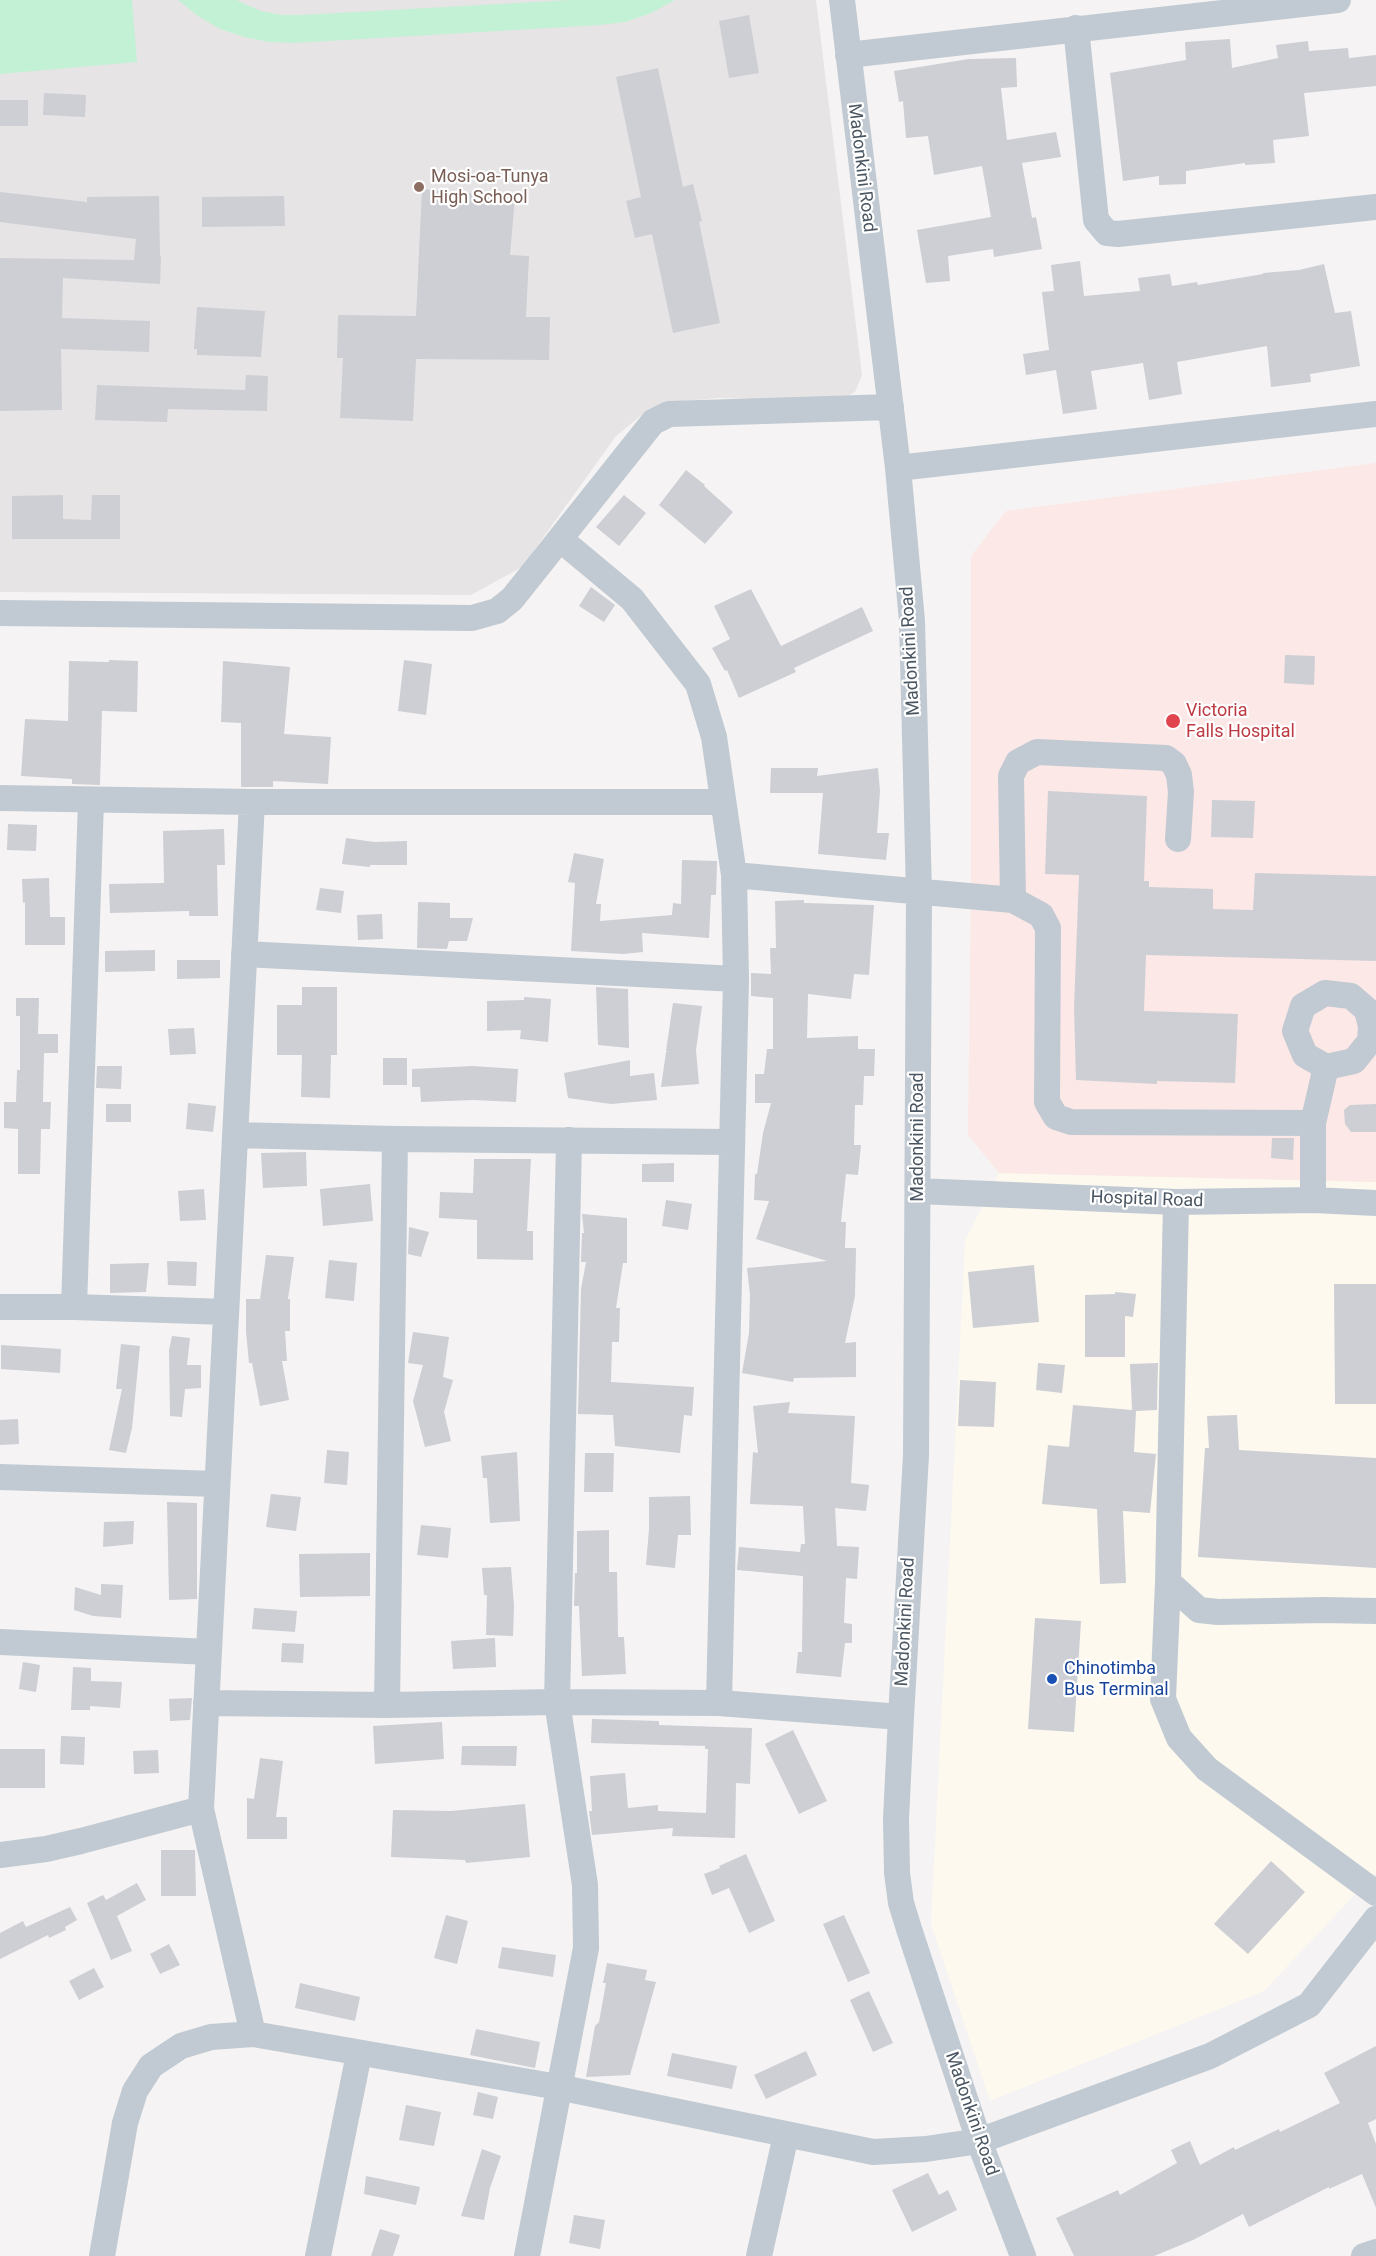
<!DOCTYPE html>
<html>
<head>
<meta charset="utf-8">
<style>
  body { margin:0 }
  canvas { display:block; background:#f5f3f3 }
</style>
</head>
<body>
<canvas width="1376" height="2256"></canvas>
<script>
const context = document.querySelector('canvas').getContext('2d');
context.lineJoin = 'round';
function paint(path, color) {
  context.fillStyle = color;
  context.fill(path, 'evenodd');
}
function shape(rows) {
  const path = new Path2D();
  for (const r of rows) {
    path.moveTo(r[0], r[1]);
    for (let i = 2; i < r.length; i += 2) path.lineTo(r[i], r[i + 1]);
  }
  return path;
}
function stroke(path, color, width, dash) {
  context.strokeStyle = color;
  context.lineWidth = width;
  context.lineCap = dash ? 'butt' : 'round';
  context.setLineDash(dash || []);
  context.stroke(path);
}
function write(font, color, halo, rows, align = 'center') {
  context.font = font + ' Roboto,sans-serif';
  context.lineWidth = 4.5;
  context.setLineDash([]);
  context.textBaseline = 'middle';
  context.strokeStyle = halo;
  context.fillStyle = color;
  for (const [text, x, y, turn = 0] of rows) {
    context.save();
    context.translate(x, y);
    context.rotate((+turn || 0) * Math.PI / 180);
    context.textAlign = isNaN(turn) ? turn : align;
    if (halo) context.strokeText(text, 0, 0);
    context.fillText(text, 0, 0);
    context.restore();
  }
}
const commercial = shape([
  [999,1173,1376,1182,1376,1872,1264,1991,990,2101,931,1924,965,1241]
]);
const education = shape([
  [0,0,816,0,862,375,855,392,839,401,718,398,671,402,644,413,616,436,522,567,471,595,0,592]
]);
const medical = shape([
  [1376,463,1376,1182,999,1173,968,1135,971,886,971,556,1006,511]
]);
const green = shape([
  [0,0,132,0,137,62,0,74],
  [178,0,236,0,261,11,281,15,302,15,571,0,675,0,649,14,625,22,600,25,294,43,269,42,244,37,220,29,198,16]
]);
const building = shape([
  [749,15,759,73,729,78,719,21],
  [1230,39,1232,68,1278,58,1276,45,1308,41,1309,51,1348,48,1349,58,1376,55,1376,86,1304,93,1309,136,1273,140,1275,163,1245,165,1245,163,1186,171,1186,184,1159,185,1159,176,1123,181,1110,73,1186,60,1185,42],
  [1016,58,1017,87,1001,88,1007,140,1056,132,1061,157,1022,163,1032,218,1036,217,1042,249,994,257,993,249,948,256,950,281,926,283,917,230,991,217,982,166,934,175,928,136,906,138,903,101,899,102,894,71,969,59],
  [658,68,683,187,693,184,702,221,699,222,720,323,673,333,652,234,635,238,626,201,641,197,616,77],
  [44,93,86,95,85,117,43,115],
  [0,100,28,100,28,126,0,126],
  [422,189,515,197,510,255,529,256,526,317,550,317,549,360,416,359,413,421,340,418,343,358,337,358,338,315,416,316],
  [0,192,87,202,87,197,159,196,160,256,161,257,160,284,63,278,62,318,150,321,149,352,61,349,62,410,0,411,0,258,134,260,136,239,0,222],
  [284,196,285,226,202,227,202,197],
  [1080,261,1084,296,1140,291,1138,278,1170,274,1172,286,1197,282,1198,285,1263,274,1263,273,1299,270,1324,264,1335,313,1351,311,1360,366,1310,374,1311,382,1271,387,1267,346,1177,362,1182,394,1149,400,1143,363,1091,371,1097,409,1063,414,1056,370,1026,375,1023,354,1049,350,1042,292,1054,291,1051,265],
  [197,307,265,311,261,357,197,355,197,349,194,349],
  [246,375,268,376,267,411,168,409,167,422,95,420,97,385,245,390],
  [686,470,705,485,704,486,733,512,705,544,659,505],
  [63,495,63,519,91,520,92,495,120,495,120,539,12,539,12,496],
  [624,495,646,513,619,546,596,527],
  [591,587,615,605,604,622,579,606],
  [751,589,781,646,862,607,873,631,794,668,796,672,739,698,727,670,725,671,712,648,730,639,714,606],
  [1285,655,1315,656,1314,685,1284,683],
  [109,660,138,661,137,712,102,711,100,785,72,784,72,779,21,776,25,719,68,721,69,661,109,662],
  [404,660,432,664,426,715,398,711],
  [223,661,290,667,284,734,331,737,328,784,273,781,273,787,241,787,241,723,221,722],
  [771,768,818,768,817,776,878,768,880,791,877,833,889,833,886,860,818,854,823,793,770,793],
  [1048,791,1147,796,1144,881,1149,881,1149,887,1213,889,1213,909,1253,910,1255,873,1376,876,1376,961,1146,955,1144,1011,1238,1014,1235,1083,1157,1081,1157,1084,1076,1080,1074,1008,1079,875,1045,874],
  [1212,800,1255,801,1253,838,1211,837],
  [8,824,37,825,36,851,7,850],
  [224,829,225,865,217,865,218,916,189,916,189,911,110,913,109,884,164,883,163,831],
  [346,838,374,842,407,841,407,865,370,865,370,867,342,864],
  [574,853,604,859,596,904,601,904,600,921,672,915,673,903,681,904,682,860,717,861,716,895,711,895,709,938,642,933,643,952,623,954,571,951,575,883,568,882],
  [49,878,50,917,65,917,65,945,25,945,25,902,23,903,22,879],
  [320,888,344,891,341,913,316,910],
  [804,900,804,903,874,905,869,975,854,974,851,999,808,994,807,1038,858,1036,858,1049,875,1049,874,1076,864,1076,863,1105,855,1105,854,1145,861,1145,858,1175,846,1174,841,1222,846,1222,845,1248,856,1248,855,1296,845,1343,856,1342,856,1377,794,1378,793,1382,742,1373,749,1333,750,1295,747,1268,827,1261,756,1239,769,1201,754,1200,755,1174,757,1174,763,1133,771,1103,755,1103,755,1074,764,1074,767,1049,773,1049,773,998,751,996,751,973,771,974,770,948,776,948,775,901],
  [418,902,450,903,450,918,473,918,467,941,449,941,447,949,417,948],
  [382,914,383,939,358,940,357,915],
  [155,950,155,971,105,972,105,951],
  [177,960,220,960,220,978,177,979],
  [302,987,337,987,337,1055,331,1055,330,1098,301,1097,302,1055,277,1055,277,1005,302,1005],
  [596,987,628,989,629,1048,598,1045],
  [524,997,551,999,548,1042,520,1039,521,1030,487,1031,487,1001,524,1000],
  [16,998,39,998,38,1034,58,1034,58,1053,44,1053,43,1102,51,1102,50,1129,41,1129,40,1174,18,1174,18,1129,4,1128,4,1102,16,1102,17,1070,20,1070,20,1016,16,1016],
  [673,1003,702,1006,696,1050,699,1084,661,1087,666,1052,668,1052,666,1051],
  [194,1028,196,1054,170,1055,168,1029],
  [383,1058,407,1058,407,1085,383,1085],
  [630,1060,630,1076,654,1073,657,1100,611,1104,568,1098,564,1073],
  [97,1066,122,1066,121,1089,96,1088],
  [472,1066,518,1069,516,1102,473,1100,421,1102,420,1087,412,1087,412,1069],
  [188,1103,216,1106,213,1132,186,1129],
  [106,1104,131,1104,131,1122,106,1122],
  [1376,1104,1376,1132,1351,1132,1345,1124,1344,1110,1350,1105],
  [1272,1138,1294,1138,1293,1160,1271,1158],
  [306,1152,307,1186,263,1188,261,1153],
  [474,1159,531,1159,527,1231,533,1231,533,1260,477,1259,477,1220,439,1218,440,1192,473,1193],
  [674,1163,674,1182,642,1182,642,1164],
  [370,1184,373,1221,323,1226,320,1189],
  [204,1189,206,1220,180,1221,178,1191],
  [666,1200,692,1204,688,1230,662,1226],
  [582,1214,627,1218,627,1263,623,1263,616,1308,620,1308,619,1342,612,1342,611,1382,694,1387,692,1416,684,1415,680,1453,615,1446,613,1415,578,1414,581,1289,586,1262,581,1262,582,1233,584,1233],
  [409,1227,429,1232,421,1257,408,1254],
  [266,1255,294,1257,288,1299,290,1299,290,1331,285,1331,287,1361,282,1361,289,1400,260,1406,252,1363,249,1363,246,1331,246,1299,260,1299],
  [329,1260,357,1263,354,1301,325,1298],
  [167,1261,197,1262,196,1286,168,1285],
  [149,1263,146,1292,110,1293,110,1264],
  [1034,1265,1039,1322,973,1328,968,1272],
  [1334,1284,1376,1284,1376,1404,1335,1404],
  [1115,1292,1136,1294,1133,1317,1125,1316,1125,1357,1085,1357,1085,1295,1115,1294],
  [413,1332,449,1337,443,1377,453,1380,444,1412,451,1441,425,1447,413,1401,423,1365,408,1363],
  [172,1336,190,1338,187,1365,201,1365,201,1388,185,1389,182,1417,170,1416,169,1350],
  [121,1344,140,1346,132,1428,126,1453,109,1450,122,1389,116,1389],
  [1,1345,61,1349,60,1373,1,1369],
  [1038,1363,1065,1365,1062,1393,1036,1390],
  [1158,1363,1157,1410,1136,1411,1134,1452,1156,1454,1150,1513,1123,1511,1126,1583,1100,1584,1097,1509,1042,1504,1048,1445,1069,1447,1073,1405,1132,1410,1130,1364],
  [960,1380,996,1382,994,1427,958,1426],
  [790,1402,788,1413,855,1416,851,1483,869,1485,866,1511,835,1508,837,1546,859,1547,857,1579,846,1578,844,1623,852,1624,852,1643,845,1643,841,1677,796,1673,798,1652,802,1652,803,1576,737,1570,739,1547,800,1552,801,1544,805,1544,803,1506,750,1504,753,1452,758,1453,753,1406],
  [1237,1415,1239,1450,1376,1458,1376,1568,1198,1557,1205,1448,1209,1448,1207,1416],
  [18,1419,19,1444,0,1445,0,1420],
  [327,1450,349,1452,347,1485,324,1483],
  [517,1452,520,1521,490,1523,487,1478,483,1478,481,1456],
  [585,1453,614,1453,613,1492,584,1492],
  [271,1494,301,1497,296,1531,266,1527],
  [690,1496,691,1535,678,1535,675,1568,646,1565,649,1529,649,1497],
  [167,1502,197,1503,197,1599,169,1600],
  [134,1521,133,1544,103,1547,104,1522],
  [421,1525,451,1528,448,1558,417,1555],
  [609,1530,609,1572,617,1572,618,1637,624,1637,626,1674,582,1676,579,1606,574,1606,575,1573,577,1573,577,1531],
  [370,1553,370,1596,300,1597,299,1554],
  [511,1567,514,1606,513,1636,486,1635,487,1595,484,1595,482,1568],
  [101,1584,123,1585,121,1618,93,1616,74,1610,75,1587,101,1595],
  [254,1608,297,1611,295,1632,252,1629],
  [1035,1618,1081,1621,1074,1732,1028,1729],
  [495,1638,496,1667,453,1669,451,1641],
  [282,1643,304,1644,303,1663,281,1662],
  [23,1662,40,1665,36,1692,19,1689],
  [73,1667,91,1668,91,1681,122,1682,120,1708,90,1706,90,1710,71,1710],
  [192,1698,190,1720,170,1721,169,1699],
  [592,1719,659,1721,659,1725,752,1728,750,1784,736,1783,735,1838,672,1836,673,1828,592,1835,589,1811,592,1811,590,1776,625,1773,628,1808,658,1805,658,1811,706,1813,708,1749,705,1749,705,1746,591,1743],
  [442,1722,444,1759,375,1764,373,1726],
  [793,1730,827,1801,799,1814,765,1744],
  [61,1736,85,1737,84,1765,60,1764],
  [462,1746,517,1746,516,1766,461,1765],
  [0,1749,45,1749,45,1788,0,1788],
  [158,1750,159,1773,134,1774,133,1751],
  [260,1758,283,1761,276,1817,287,1817,287,1839,247,1839,247,1798,254,1799],
  [525,1804,530,1857,466,1863,465,1860,391,1857,393,1810,451,1811],
  [161,1850,195,1850,196,1896,161,1896],
  [746,1854,775,1921,749,1933,729,1888,712,1895,704,1874,720,1868,719,1866],
  [1271,1861,1305,1892,1248,1954,1214,1924],
  [137,1883,146,1900,117,1916,132,1951,111,1960,87,1903,103,1895,106,1900],
  [70,1907,77,1920,65,1927,66,1930,49,1938,48,1935,0,1959,0,1933,23,1921,26,1927],
  [446,1915,468,1921,457,1964,434,1958],
  [844,1915,870,1973,848,1982,823,1924],
  [169,1944,180,1965,160,1974,150,1954],
  [502,1947,556,1955,553,1977,498,1968],
  [607,1963,647,1970,645,1980,656,1982,630,2075,586,2077,595,2026,599,2022,606,1983,603,1983],
  [94,1968,104,1987,79,2000,69,1981],
  [300,1983,360,1997,355,2021,295,2008],
  [869,1991,893,2043,873,2052,850,2000],
  [476,2029,540,2042,535,2068,470,2055],
  [1376,2046,1376,2119,1368,2123,1376,2144,1376,2208,1362,2174,1329,2189,1329,2187,1249,2227,1243,2214,1193,2240,1154,2256,1074,2256,1056,2218,1118,2190,1120,2195,1177,2163,1171,2150,1190,2141,1200,2165,1234,2147,1235,2150,1279,2129,1280,2132,1340,2103,1324,2073],
  [806,2051,817,2075,766,2099,754,2075],
  [672,2053,737,2066,732,2089,667,2076],
  [478,2092,498,2097,493,2119,473,2115],
  [406,2105,441,2112,434,2146,399,2140],
  [482,2149,501,2156,490,2188,484,2220,461,2216],
  [928,2173,939,2195,948,2190,957,2210,912,2232,892,2190],
  [366,2176,420,2187,416,2205,364,2194],
  [574,2215,605,2220,600,2249,569,2243],
  [380,2229,400,2235,393,2256,371,2256]
]);
const minor = shape([
  [842,0,898,468,912,621,919,893,916,1455,901,1717,896,1819,897,1873,901,1903,909,1929,979,2141,1023,2256],
  [1076,28,1095,210,1096,220,1107,233,1118,234,1376,207],
  [848,55,1338,0],
  [898,468,1376,414],
  [560,539,632,599,698,684,714,737,734,875,736,979,719,1703],
  [0,613,472,618,497,611,512,599,653,422,669,414,891,407],
  [0,798,252,802,723,802],
  [252,802,201,1809,253,2034],
  [1178,839,1181,792,1179,775,1174,764,1166,758,1037,752,1018,762,1011,776,1013,900,1041,915,1048,928,1047,1102,1056,1117,1071,1122,1313,1123],
  [734,875,1013,900],
  [244,954,736,979],
  [1325,993,1351,996,1367,1010,1371,1026,1370,1041,1354,1061,1326,1067,1305,1055,1295,1031,1303,1006,1325,993],
  [235,1135,395,1139,731,1142],
  [918,1191,1176,1202,1313,1200,1376,1203],
  [1313,1200,1313,1123,1326,1067],
  [1176,1202,1168,1582,1199,1610,1218,1612,1324,1610,1376,1611],
  [0,1307,74,1307,226,1312],
  [74,1307,91,801],
  [0,1477,217,1484],
  [1168,1582,1163,1699,1179,1738,1207,1769,1376,1893],
  [0,1642,209,1652],
  [206,1703,387,1705,557,1702,719,1703,901,1717],
  [387,1705,395,1139],
  [0,1855,46,1849,81,1841,201,1809],
  [102,2256,125,2123,135,2091,151,2066,181,2046,211,2037,253,2034,558,2087,873,2152,926,2149,979,2141,1210,2056,1309,2005,1376,1919],
  [318,2256,359,2054],
  [527,2256,586,1948,585,1885,557,1702,569,1140],
  [759,2256,786,2135],
  [1364,2256,1376,2252]
]);
const markers = [
  [419,187,6,"#8d6e63"],
  [1173,721,8,"#e0444e"],
  [1052,1679,6,"#1a4fb4"]
];
const streetNames = [
  ["Madonkini Road",861,168,83],
  ["Madonkini Road",911,651,-93],
  ["Madonkini Road",918,1137,-90],
  ["Hospital Road",1147,1200,2],
  ["Madonkini Road",906,1622,-87],
  ["Madonkini Road",971,2114,71]
];
const educationNames = [
  ["Mosi-oa-Tunya",431,177],
  ["High School",431,198]
];
const healthNames = [
  ["Victoria",1186,711],
  ["Falls Hospital",1186,732]
];
const transitNames = [
  ["Chinotimba",1064,1669],
  ["Bus Terminal",1064,1690]
];
paint(commercial, '#fdf9ef');
paint(education, '#e6e4e5');
paint(medical, '#fce8e6');
paint(green, '#c3f1d5');
paint(building, '#cdcfd5');
stroke(minor, '#c1cad2', 26);
for (const [x, y, r, color] of markers) {
  const dot = new Path2D();
  dot.arc(x, y, r, 0, 2 * Math.PI);
  context.fillStyle = color;
  context.fill(dot);
  stroke(dot, '#fff', 2);
}
write('18px', '#4a5661', '#fff', streetNames);
write('18px', '#785e54', '#fff', educationNames, 'left');
write('18px', '#be3a42', '#fff', healthNames, 'left');
write('18px', '#164399', '#fff', transitNames, 'left');
</script>
</body>
</html>
